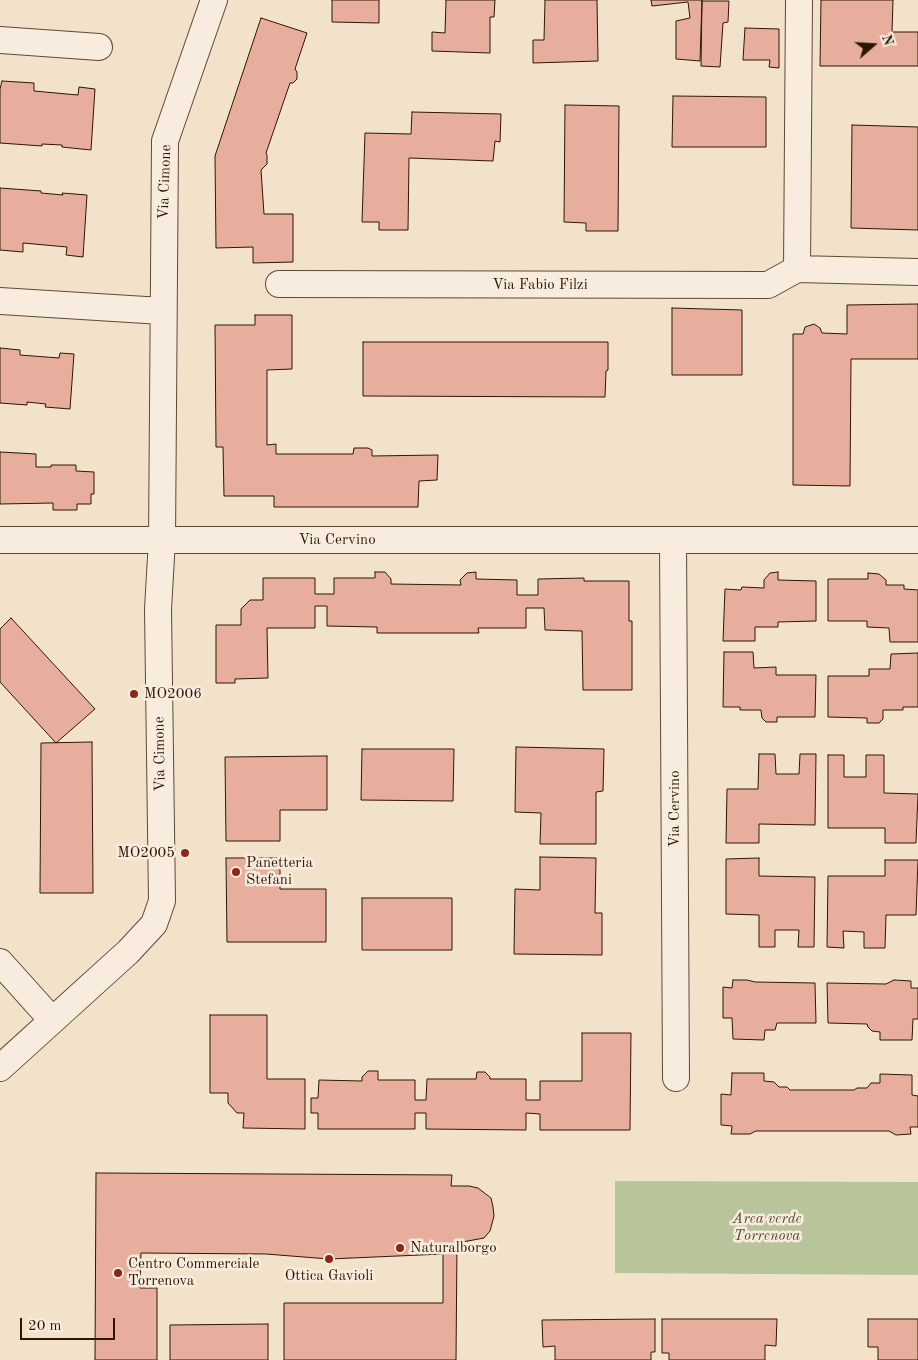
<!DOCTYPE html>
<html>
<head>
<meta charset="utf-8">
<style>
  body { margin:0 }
  #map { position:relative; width:918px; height:1360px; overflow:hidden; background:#f3e2ca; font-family:"Old Standard TT",serif }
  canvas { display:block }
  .north { position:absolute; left:848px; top:20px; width:50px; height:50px; -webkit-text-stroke:4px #f7ecdd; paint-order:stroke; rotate:71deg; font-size:14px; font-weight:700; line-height:20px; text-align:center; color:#2e1605 }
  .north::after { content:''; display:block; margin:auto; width:18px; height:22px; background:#2e1605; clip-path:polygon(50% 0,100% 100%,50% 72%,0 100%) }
  .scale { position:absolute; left:20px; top:1318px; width:95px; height:22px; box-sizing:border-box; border:2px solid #2e1605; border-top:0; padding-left:6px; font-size:15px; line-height:18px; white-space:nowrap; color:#2e1605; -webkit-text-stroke:4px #f7ecdd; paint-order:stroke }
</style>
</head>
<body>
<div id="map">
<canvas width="918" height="1360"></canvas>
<div class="north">N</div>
<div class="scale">20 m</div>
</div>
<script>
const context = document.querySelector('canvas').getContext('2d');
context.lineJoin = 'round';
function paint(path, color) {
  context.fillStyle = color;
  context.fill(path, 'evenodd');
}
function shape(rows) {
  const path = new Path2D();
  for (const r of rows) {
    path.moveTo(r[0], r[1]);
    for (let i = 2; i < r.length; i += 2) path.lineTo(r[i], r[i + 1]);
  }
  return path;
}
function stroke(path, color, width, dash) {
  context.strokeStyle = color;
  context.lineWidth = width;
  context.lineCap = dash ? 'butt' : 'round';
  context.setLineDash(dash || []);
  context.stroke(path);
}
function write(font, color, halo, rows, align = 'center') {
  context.font = font + ' "Old Standard TT",serif';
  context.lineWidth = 5;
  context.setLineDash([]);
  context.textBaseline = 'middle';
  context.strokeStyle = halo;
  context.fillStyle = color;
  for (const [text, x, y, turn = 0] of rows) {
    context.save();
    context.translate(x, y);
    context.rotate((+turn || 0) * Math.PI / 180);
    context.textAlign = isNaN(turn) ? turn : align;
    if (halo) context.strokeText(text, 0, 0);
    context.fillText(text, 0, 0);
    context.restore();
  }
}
const green = shape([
  [615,1181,918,1182,918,1275,615,1273]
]);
const building = shape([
  [332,0,379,0,379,23,332,22,332,0],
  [446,0,495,0,494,17,490,17,490,53,432,51,432,32,445,33,446,0],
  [545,0,597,0,598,61,533,63,533,40,544,40,545,0],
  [651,0,702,0,700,61,676,59,676,21,690,18,688,2,652,6,651,0],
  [821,0,893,0,892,32,918,32,918,66,820,66,821,0],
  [702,1,729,1,728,22,723,23,720,67,701,66,702,1],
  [261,18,307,33,295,69,297,72,297,79,293,83,290,83,266,153,267,155,267,164,261,170,264,214,293,214,293,262,253,263,253,247,216,248,215,156,261,18],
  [745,28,779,29,779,68,769,67,770,60,743,60,745,28],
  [2,81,34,83,34,91,78,95,79,87,95,89,91,150,62,147,62,145,42,144,42,146,0,143,0,89,2,81],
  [673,96,766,97,766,147,672,147,673,96],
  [565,105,619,106,618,231,586,231,586,223,564,222,565,105],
  [412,112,501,114,500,142,495,141,493,161,409,158,408,230,379,230,379,222,362,222,365,133,411,134,412,112],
  [852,125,918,127,918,230,851,228,852,125],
  [0,188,41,191,41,193,63,195,62,193,87,195,83,257,66,255,67,247,23,243,23,252,0,250,0,188],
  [918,304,918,359,851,359,850,486,793,485,793,334,803,334,805,327,814,324,820,328,822,333,847,334,847,305,918,304],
  [672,308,742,310,742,375,672,375,672,308],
  [255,315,292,315,292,369,267,370,267,445,276,444,276,454,353,454,354,448,368,448,372,450,372,456,438,455,437,480,419,481,418,507,274,507,274,496,224,496,223,447,216,447,215,325,255,325,255,315],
  [363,342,608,342,608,370,606,371,605,397,363,396,363,342],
  [0,348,20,350,20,355,59,358,60,353,74,354,70,409,45,407,46,404,27,402,27,405,0,403,0,348],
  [0,452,36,454,36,467,51,467,51,465,76,465,76,471,94,472,94,494,91,494,91,504,77,504,77,510,53,510,53,503,0,504,0,452],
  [375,572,385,572,391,579,391,584,461,585,460,580,467,573,476,572,476,579,517,580,517,595,538,595,538,579,584,578,584,581,629,581,629,621,632,621,632,690,583,690,582,631,545,630,544,608,526,608,526,628,478,628,479,633,377,633,377,627,327,626,327,606,315,606,315,628,267,628,268,678,235,679,235,683,216,683,216,625,241,625,241,609,250,600,263,600,263,578,315,578,315,594,334,594,334,578,375,578,375,572],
  [778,572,778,580,816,581,816,621,778,622,778,627,755,627,755,641,723,641,725,589,741,590,742,587,764,588,764,580,770,573,778,572],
  [868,573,879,574,886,580,886,585,904,585,904,589,918,590,918,642,890,642,889,628,867,627,867,621,828,621,828,579,868,579,868,573],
  [11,618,95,709,56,743,0,682,0,629,11,618],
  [724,652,753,652,754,668,776,667,776,675,816,675,815,717,777,717,777,722,766,722,762,718,761,710,740,710,740,707,723,707,724,652],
  [918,653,918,707,903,707,903,710,883,710,883,719,879,723,867,723,867,718,828,717,828,676,869,676,869,669,890,669,891,654,918,653],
  [92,742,93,893,40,893,41,743,92,742],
  [516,747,604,749,603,791,596,792,596,844,540,844,541,813,515,812,516,747],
  [362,749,454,749,453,801,361,800,362,749],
  [759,754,775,754,776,774,799,774,800,754,816,754,815,825,759,824,759,843,726,843,727,789,758,789,759,754],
  [828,755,844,755,844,777,866,777,866,755,884,755,884,793,918,794,916,843,885,843,885,828,828,828,828,755],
  [327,756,327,810,280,810,280,841,226,841,225,757,327,756],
  [540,857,596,858,595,913,602,913,602,955,514,954,515,889,540,890,540,857],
  [226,858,280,858,280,889,326,889,326,942,227,942,226,858],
  [759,858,759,876,815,877,814,947,798,947,799,930,775,930,775,947,759,947,759,915,726,914,726,859,759,858],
  [885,860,918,860,916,915,886,915,885,948,864,948,864,932,843,931,844,948,827,947,828,876,885,876,885,860],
  [362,898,452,898,452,950,362,950,362,898],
  [733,980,747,980,755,982,815,983,816,1023,777,1023,775,1030,765,1030,764,1040,733,1039,732,1018,723,1018,723,987,732,988,733,980],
  [894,980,911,981,911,988,918,988,918,1019,913,1019,912,1040,880,1040,880,1032,872,1031,868,1027,867,1024,828,1023,827,983,886,984,894,980],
  [210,1015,267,1015,267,1079,305,1079,305,1129,243,1128,244,1113,237,1113,228,1103,228,1093,210,1093,210,1015],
  [582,1033,631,1033,630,1130,540,1130,540,1114,526,1113,526,1130,426,1129,426,1113,415,1113,415,1129,318,1129,318,1113,311,1113,311,1098,318,1098,319,1080,362,1081,362,1077,368,1071,378,1071,378,1080,415,1080,415,1100,426,1100,427,1079,476,1079,477,1072,485,1072,490,1077,490,1079,526,1079,526,1100,540,1100,540,1081,582,1081,582,1033],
  [732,1073,764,1073,764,1081,774,1082,779,1087,787,1087,790,1090,854,1090,857,1088,867,1088,871,1083,880,1083,880,1074,912,1075,912,1095,918,1096,918,1127,910,1127,911,1134,896,1135,889,1131,756,1131,750,1134,731,1134,732,1126,721,1125,721,1094,731,1095,732,1073],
  [96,1173,452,1175,451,1186,469,1186,478,1188,491,1198,493,1207,494,1216,490,1231,484,1238,457,1243,456,1360,284,1360,284,1303,443,1303,443,1254,329,1259,266,1254,141,1253,140,1288,157,1288,157,1360,95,1360,96,1173],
  [655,1319,655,1352,651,1352,651,1360,555,1360,555,1346,543,1347,542,1320,655,1319],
  [662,1319,777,1319,776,1346,765,1345,765,1360,669,1360,669,1353,662,1353,662,1319],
  [868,1319,918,1319,918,1360,878,1360,878,1347,868,1347,868,1319],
  [268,1324,268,1360,170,1360,170,1325,268,1324]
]);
const street = shape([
  [0,40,99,47],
  [797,269,918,272],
  [279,284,768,285,797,269,799,0],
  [0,301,162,311],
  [0,540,918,540],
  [673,540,676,1078],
  [0,962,52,1020],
  [0,1068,128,952,154,924,162,901,158,609,162,540,165,141,214,0]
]);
const markers = [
  [134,694,5,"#8f2418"],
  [185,853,5,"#8f2418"],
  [236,872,5,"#8f2418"],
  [400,1248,5,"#8f2418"],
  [329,1259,5,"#8f2418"],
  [118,1273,5,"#8f2418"]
];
const streetNames = [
  ["Via Cimone",165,182,-88],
  ["Via Fabio Filzi",540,285],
  ["Via Cervino",337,540],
  ["Via Cimone",160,754,-91],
  ["Via Cervino",675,809,-90]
];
const poiNames = [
  ["MO2006",144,694],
  ["MO2005",175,853,"right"],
  ["Panetteria",246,863],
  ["Stefani",246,880],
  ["Naturalborgo",410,1248],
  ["Centro Commerciale",128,1264],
  ["Torrenova",128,1281],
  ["Ottica Gavioli",329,1276,"center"]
];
const parkNames = [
  ["Area verde",767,1219],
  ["Torrenova",767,1236]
];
paint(green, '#b8c499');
paint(building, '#e7ae9d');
stroke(building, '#2e1605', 1);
stroke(street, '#5f4936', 28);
stroke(street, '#f7ecdd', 26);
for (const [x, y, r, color] of markers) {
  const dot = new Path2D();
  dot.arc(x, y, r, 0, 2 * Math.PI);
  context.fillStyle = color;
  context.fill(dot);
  stroke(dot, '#f7ecdd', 2);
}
write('15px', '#2e1605', '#f7ecdd', streetNames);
write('15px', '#2e1605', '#f7ecdd', poiNames, 'left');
write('italic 15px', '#574a31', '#f7ecdd', parkNames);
</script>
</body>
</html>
